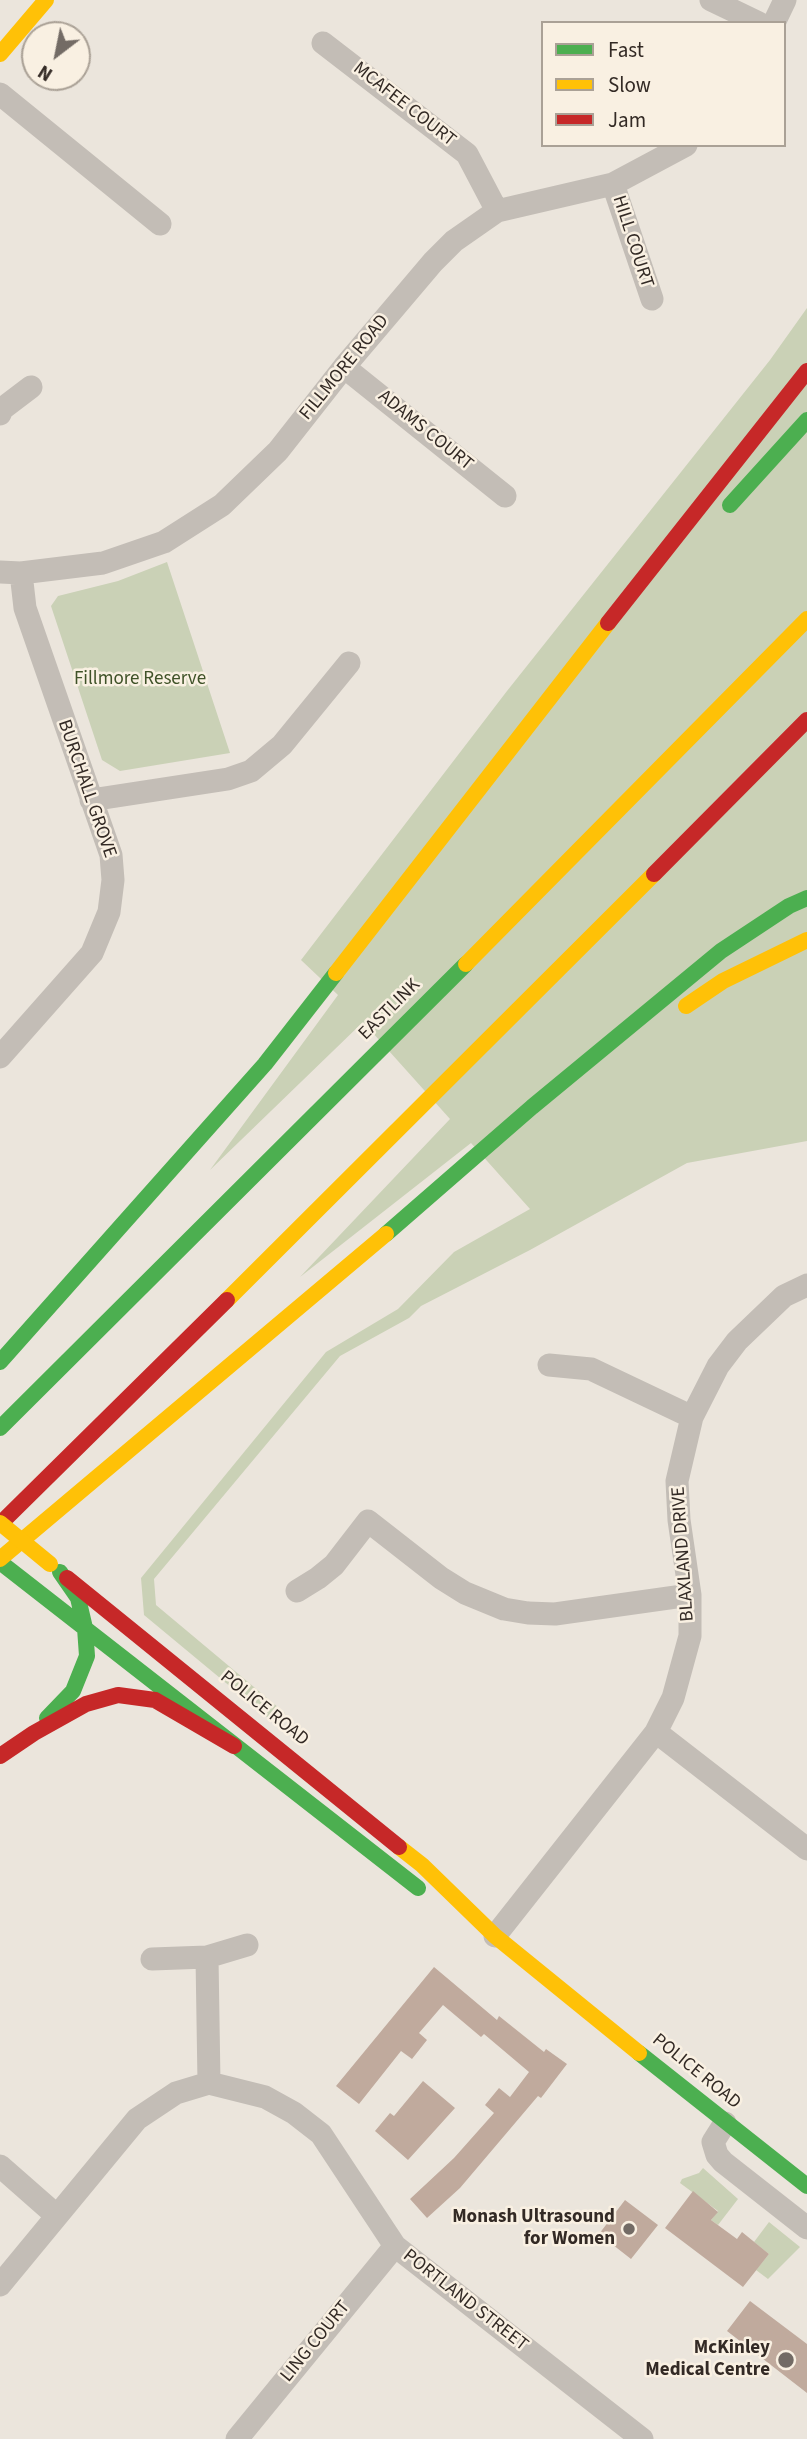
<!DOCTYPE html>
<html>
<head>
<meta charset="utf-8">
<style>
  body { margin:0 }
  #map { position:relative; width:807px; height:2439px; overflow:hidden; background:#ebe5dc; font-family:"Source Sans 3",sans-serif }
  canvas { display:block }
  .legend { position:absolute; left:541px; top:21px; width:245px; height:126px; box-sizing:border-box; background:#f9f0e2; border:2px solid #aaa196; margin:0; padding:9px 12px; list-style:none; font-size:21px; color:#332a25 }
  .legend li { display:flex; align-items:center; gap:14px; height:35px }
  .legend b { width:35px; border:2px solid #aaa196 }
  .north { position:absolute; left:21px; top:21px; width:70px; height:70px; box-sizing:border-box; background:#f9f0e2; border:2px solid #aaa196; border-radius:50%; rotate:212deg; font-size:19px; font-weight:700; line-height:28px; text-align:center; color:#332a25 }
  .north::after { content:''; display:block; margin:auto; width:24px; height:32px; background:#736b65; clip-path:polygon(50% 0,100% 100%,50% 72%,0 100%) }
</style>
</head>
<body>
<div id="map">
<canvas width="807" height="2439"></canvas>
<ul class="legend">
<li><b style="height:9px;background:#4caf50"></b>Fast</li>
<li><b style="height:9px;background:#ffc107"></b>Slow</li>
<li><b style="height:9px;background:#c62828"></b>Jam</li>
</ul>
<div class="north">N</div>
</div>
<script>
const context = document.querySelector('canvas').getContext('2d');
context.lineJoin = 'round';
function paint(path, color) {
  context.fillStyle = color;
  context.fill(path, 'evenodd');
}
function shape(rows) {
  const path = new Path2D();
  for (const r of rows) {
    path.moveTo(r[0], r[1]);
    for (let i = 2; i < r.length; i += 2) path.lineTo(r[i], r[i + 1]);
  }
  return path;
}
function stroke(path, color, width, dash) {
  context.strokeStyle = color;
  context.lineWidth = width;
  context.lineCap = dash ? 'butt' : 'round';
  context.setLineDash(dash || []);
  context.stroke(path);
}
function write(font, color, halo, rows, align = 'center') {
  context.font = font + ' "Source Sans 3",sans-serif';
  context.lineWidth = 5;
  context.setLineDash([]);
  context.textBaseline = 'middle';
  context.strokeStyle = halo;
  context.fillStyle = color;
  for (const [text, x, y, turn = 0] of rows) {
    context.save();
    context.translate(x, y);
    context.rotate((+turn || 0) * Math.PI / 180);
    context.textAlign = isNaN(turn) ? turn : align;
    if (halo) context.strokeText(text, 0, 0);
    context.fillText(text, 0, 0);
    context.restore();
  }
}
const green = shape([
  [807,308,807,1141,687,1163,530,1250,421,1306,409,1318,340,1356,154,1579,156,1605,285,1713,280,1719,267,1717,144,1615,141,1578,326,1352,398,1309,454,1252,530,1209,471,1143,300,1277,450,1119,363,1022,210,1170,338,995,301,960,507,691,770,360],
  [167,562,230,753,120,771,102,760,51,606,58,596,118,581],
  [703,2168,738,2199,718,2225,711,2220,718,2211,680,2183,682,2179,699,2173],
  [769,2222,800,2247,768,2279,756,2270,769,2254,754,2242]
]);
const building = shape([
  [434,1967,497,2020,499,2016,544,2052,546,2049,567,2064,541,2098,538,2096,460,2188,427,2218,410,2199,454,2158,494,2113,485,2105,499,2088,510,2097,529,2072,484,2034,481,2037,443,2005,419,2033,427,2040,412,2059,401,2051,359,2104,336,2086],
  [423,2081,455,2108,408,2160,375,2131,390,2113,394,2116],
  [693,2191,718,2212,711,2220,737,2239,742,2232,769,2254,743,2287,665,2228],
  [625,2200,658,2225,631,2259,599,2234],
  [750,2301,807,2344,807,2393,727,2331]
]);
const street = shape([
  [711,0,759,23],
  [774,23,785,0],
  [323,43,467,154,497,211],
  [0,94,160,224],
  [613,184,652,299],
  [344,367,505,496],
  [0,414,2,409,31,387],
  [0,572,21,573,103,563,164,542,222,505,278,451,344,367,433,262,454,241,497,211,613,184,686,145],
  [91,800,228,779,251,771,282,745,349,663],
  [0,1057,92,953,109,912,113,880,111,855,25,608,21,573],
  [549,1365,591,1369,692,1417],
  [297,1591,318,1578,334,1565,368,1521,441,1578,465,1593,504,1609,528,1613,555,1614,690,1595],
  [656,1732,807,1849],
  [495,1936,656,1732,673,1698,690,1636,690,1595,679,1520,677,1481,692,1417,718,1366,737,1341,784,1296,807,1285],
  [207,1957,209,2083],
  [152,1959,207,1957,247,1945],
  [725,2123,713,2142,717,2155,723,2162,807,2228],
  [0,2166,57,2216],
  [0,2285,137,2119,176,2093,209,2083,265,2097,294,2113,321,2134,395,2246,642,2439],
  [237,2439,395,2246]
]);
const fast = shape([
  [730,505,807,420],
  [386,1234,532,1107,721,951,789,906,807,898],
  [0,1362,265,1064,336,973],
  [0,1428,466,964],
  [0,1562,418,1888],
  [47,1718,73,1691,87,1656,85,1628,78,1598,60,1572],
  [639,2053,807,2186]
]);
const slow = shape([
  [0,54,46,0],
  [466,964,807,619],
  [336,973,608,623],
  [686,1006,723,981,807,940],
  [227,1300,654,874],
  [0,1559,386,1234],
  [399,1847,422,1865,495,1936,639,2053]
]);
const jam = shape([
  [608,623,807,371],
  [654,874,807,720],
  [0,1524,227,1300],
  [67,1578,399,1847],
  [0,1756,34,1733,86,1704,118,1695,155,1700,234,1746]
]);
const slowBridge = shape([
  [0,1523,50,1564]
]);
const markers = [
  [629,2229,7,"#736b65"],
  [786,2360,9,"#736b65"]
];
const streetNames = [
  ["MCAFEE COURT",404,105,38],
  ["HILL COURT",632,242,72],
  ["FILLMORE ROAD",345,368,-51],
  ["ADAMS COURT",425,431,39],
  ["BURCHALL GROVE",86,789,71],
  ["EASTLINK",390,1010,-45],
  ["BLAXLAND DRIVE",684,1554,-94],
  ["POLICE ROAD",264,1709,39],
  ["POLICE ROAD",696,2072,39],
  ["PORTLAND STREET",465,2301,38],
  ["LING COURT",316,2342,-51]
];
const parkNames = [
  ["Fillmore Reserve",140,680]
];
const poiNames = [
  ["Monash Ultrasound",615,2218],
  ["for Women",615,2240],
  ["McKinley",770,2349],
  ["Medical Centre",770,2371]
];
paint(green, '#cad1b6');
paint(building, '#c0aa9d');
stroke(street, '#c3bdb6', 23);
stroke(fast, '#4caf50', 16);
stroke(slow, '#ffc107', 16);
stroke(jam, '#c62828', 16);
stroke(slowBridge, '#ffc107', 16);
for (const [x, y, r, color] of markers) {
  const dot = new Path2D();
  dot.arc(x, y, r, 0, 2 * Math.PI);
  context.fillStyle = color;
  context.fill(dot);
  stroke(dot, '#f9f0e2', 2.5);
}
write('19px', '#332a25', '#f9f0e2', streetNames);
write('19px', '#3f5228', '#f9f0e2', parkNames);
write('bold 19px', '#332a25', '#f9f0e2', poiNames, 'right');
</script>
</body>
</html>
